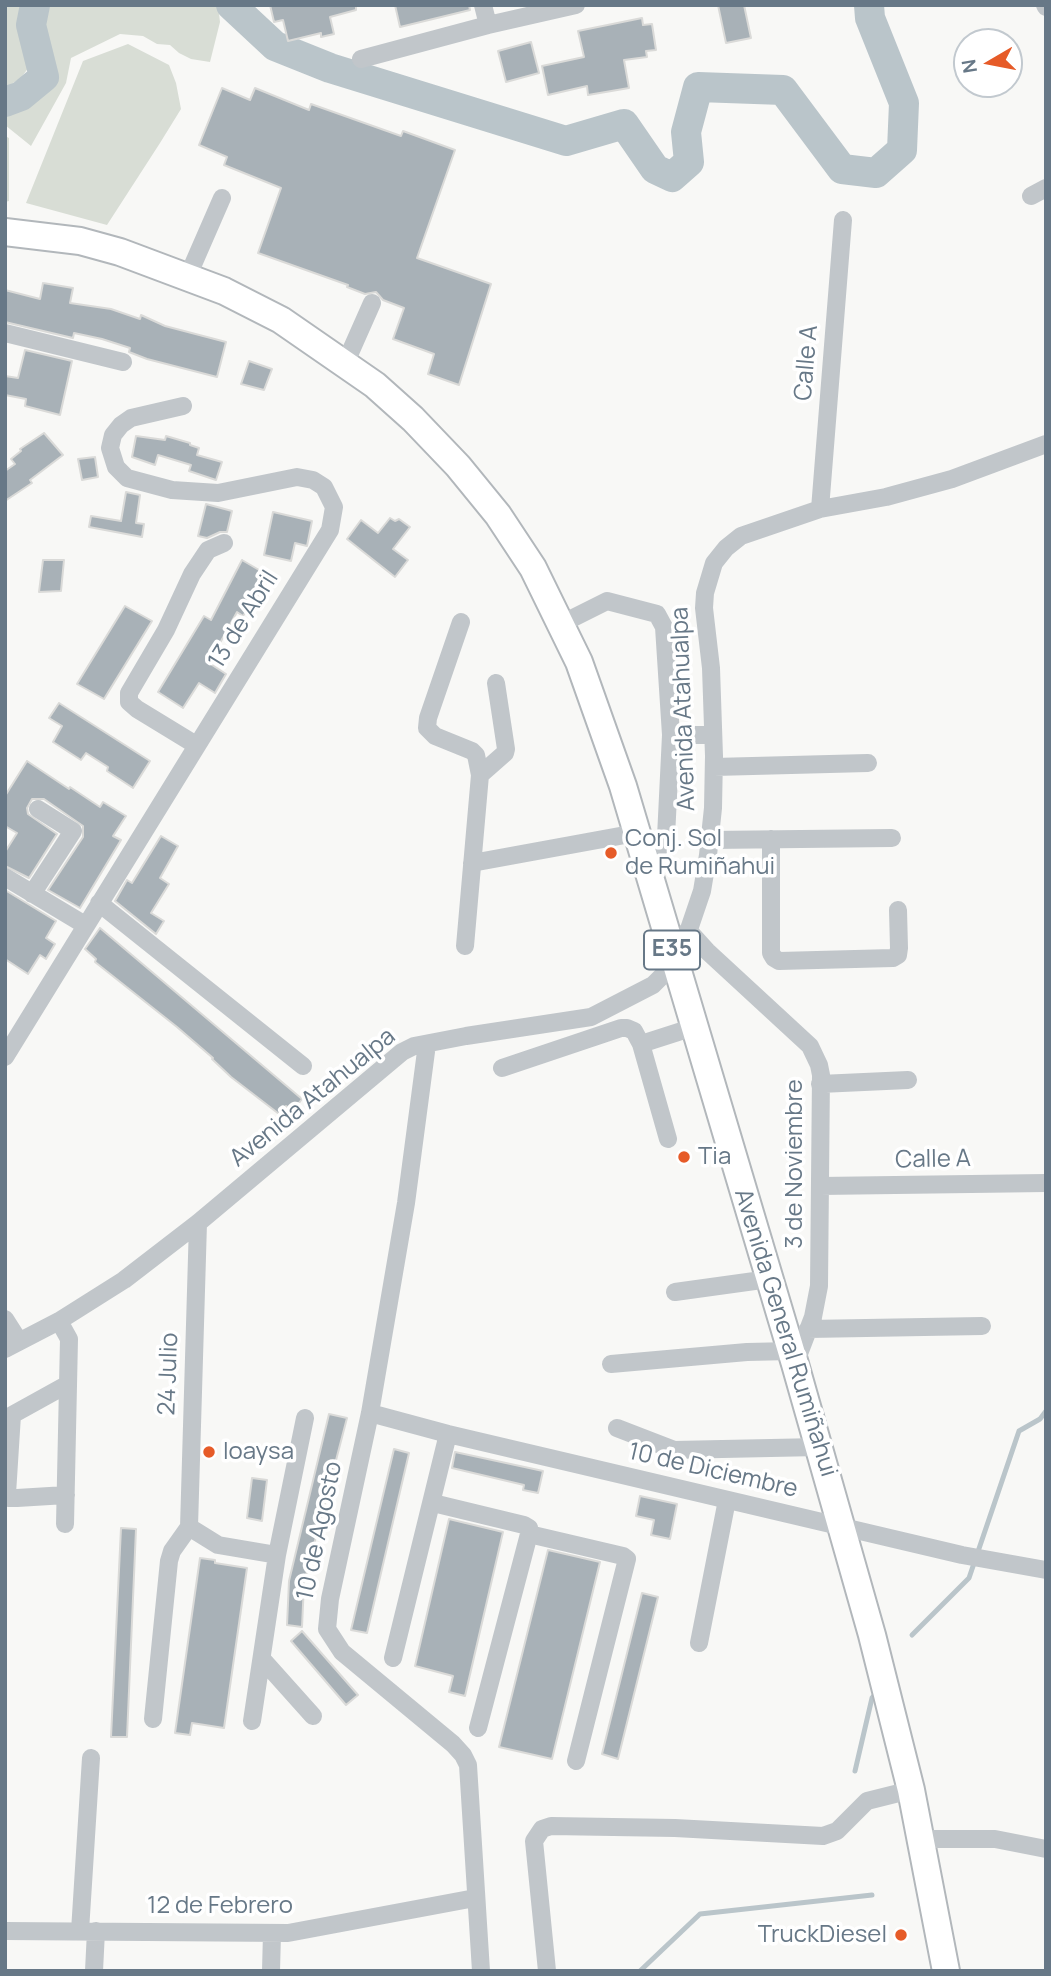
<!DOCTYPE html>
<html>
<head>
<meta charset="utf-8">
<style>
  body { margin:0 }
  #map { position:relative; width:1051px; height:1976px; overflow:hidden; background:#f8f8f6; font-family:Manrope,sans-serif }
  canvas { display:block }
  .frame { position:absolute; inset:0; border:7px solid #677887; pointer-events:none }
  .north { position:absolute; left:953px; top:28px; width:70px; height:70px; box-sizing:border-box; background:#fff; border:2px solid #c2c9cf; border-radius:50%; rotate:260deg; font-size:19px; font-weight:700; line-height:28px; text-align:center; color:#677887 }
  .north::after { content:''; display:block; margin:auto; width:24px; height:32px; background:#e65b28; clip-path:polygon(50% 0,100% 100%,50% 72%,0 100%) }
</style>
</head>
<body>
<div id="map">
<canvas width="1051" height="1976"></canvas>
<div class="frame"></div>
<div class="north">N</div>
</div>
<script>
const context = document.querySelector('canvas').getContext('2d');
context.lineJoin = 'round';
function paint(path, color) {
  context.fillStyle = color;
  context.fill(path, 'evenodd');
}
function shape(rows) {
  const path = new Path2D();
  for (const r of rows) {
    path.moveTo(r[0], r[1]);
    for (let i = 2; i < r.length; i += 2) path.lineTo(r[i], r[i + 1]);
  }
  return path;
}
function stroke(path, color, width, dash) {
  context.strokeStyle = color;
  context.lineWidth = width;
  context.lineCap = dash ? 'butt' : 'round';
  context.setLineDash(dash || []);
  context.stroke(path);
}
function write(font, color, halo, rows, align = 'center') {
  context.font = font + ' Manrope,sans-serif';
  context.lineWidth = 7;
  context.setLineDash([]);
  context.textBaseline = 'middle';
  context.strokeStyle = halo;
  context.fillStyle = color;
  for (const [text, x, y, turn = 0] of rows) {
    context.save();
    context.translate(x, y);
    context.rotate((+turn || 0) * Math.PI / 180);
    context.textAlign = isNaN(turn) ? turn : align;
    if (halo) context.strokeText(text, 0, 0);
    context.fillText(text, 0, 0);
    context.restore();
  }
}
const green = shape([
  [5,5,23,5,21,20,31,64,21,78,5,88],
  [47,5,218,5,220,22,210,62,191,59,179,53,170,45,157,44,143,36,120,34,71,58,66,83,31,146,5,125,5,111,41,94,54,80,41,22],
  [128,44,169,65,176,83,181,109,160,143,107,225,26,203,83,61],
  [5,136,9,138,9,201,5,202]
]);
const stream = shape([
  [912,1635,969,1578,1019,1431,1040,1419,1046,1411],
  [855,1771,872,1698,878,1691],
  [640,1971,700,1914,872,1895]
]);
const river = shape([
  [231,5,275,46,330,68,566,141,624,124,655,169,672,177,689,162,686,132,698,87,783,90,842,169,876,173,902,150,904,103,870,18,869,5],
  [5,102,21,96,44,77,31,25,35,5]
]);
const building = shape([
  [270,5,356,5,356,10,330,17,334,34,321,37,321,33,288,41,283,20,274,22,270,5],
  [395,5,469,5,470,10,400,27,395,5],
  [718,5,744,5,751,38,726,43,718,5],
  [642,18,643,25,652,24,656,50,646,51,647,57,624,60,629,88,588,95,587,86,548,95,542,66,584,57,578,31,642,18],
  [531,42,539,73,506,82,498,51,531,42],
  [222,88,250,100,255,88,309,110,311,104,401,136,403,131,455,150,417,258,491,284,459,385,428,374,434,354,393,339,404,308,383,300,376,292,365,294,347,287,348,285,258,253,281,188,224,165,227,157,199,145,222,88],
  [43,283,73,288,70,303,111,309,140,319,141,315,165,326,226,342,217,377,147,359,129,352,130,348,102,339,74,333,73,338,5,322,5,290,40,299,43,283],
  [25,350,72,361,60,415,25,406,26,399,5,395,5,376,18,378,25,350],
  [249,361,272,369,264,390,241,384,249,361],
  [44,433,63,455,30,480,32,483,5,501,5,471,15,464,11,459,21,451,20,449,44,433],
  [136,436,165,440,166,436,190,443,190,445,199,448,197,455,222,462,216,480,189,471,191,465,158,455,155,465,132,457,136,436],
  [95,457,98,477,82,480,78,459,95,457],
  [126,492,140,495,136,523,144,524,142,537,89,527,91,516,121,521,126,492],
  [206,504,232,511,227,532,220,532,207,538,198,536,206,504],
  [273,512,312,521,307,546,295,543,291,561,264,555,273,512],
  [390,518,395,521,399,519,410,527,393,549,408,560,395,577,347,539,361,520,378,533,390,518],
  [43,560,64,560,61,591,39,592,43,560],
  [242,560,271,577,243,616,237,612,209,663,226,674,215,693,199,683,183,708,158,692,204,616,211,620,242,560],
  [125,606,152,621,104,699,77,684,125,606],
  [59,703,150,761,133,788,107,771,108,767,86,753,81,760,53,742,62,726,49,718,59,703],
  [27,761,69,789,70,787,100,807,103,802,126,816,113,836,121,840,80,908,48,890,83,837,83,826,44,799,32,799,27,808,28,814,57,834,29,878,5,866,5,852,17,833,5,826,5,796,27,761],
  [161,836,178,846,160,878,169,884,151,913,164,921,156,934,115,901,127,880,132,883,161,836],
  [5,890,56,921,46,938,55,944,46,959,40,955,28,974,5,959,5,890],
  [100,928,302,1099,292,1112,286,1106,279,1114,231,1077,212,1059,213,1058,177,1027,95,962,96,959,85,949,100,928],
  [329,1414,347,1418,304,1583,302,1627,287,1625,289,1581,329,1414],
  [394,1449,409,1453,367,1633,351,1630,394,1449],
  [455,1452,543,1471,538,1493,523,1490,524,1485,452,1468,455,1452],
  [252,1478,267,1480,262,1521,247,1518,252,1478],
  [640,1496,677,1504,670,1539,651,1535,654,1520,636,1516,640,1496],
  [449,1519,503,1532,465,1696,449,1692,453,1676,415,1666,449,1519],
  [121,1528,136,1529,127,1737,111,1737,121,1528],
  [548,1550,600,1562,552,1759,499,1747,548,1550],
  [200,1558,215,1560,215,1563,247,1568,224,1728,192,1723,190,1735,175,1733,200,1558],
  [642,1593,658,1597,618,1759,602,1754,642,1593],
  [302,1631,358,1695,346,1705,291,1641,302,1631]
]);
const minor = shape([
  [483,5,488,25],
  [1045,5,1046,7],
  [361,59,488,25,576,5],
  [1031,196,1046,188],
  [188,276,222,198],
  [5,333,123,362],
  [345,364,372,303],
  [820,509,843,220],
  [461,622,428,718,427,728,435,736,472,751,476,755,480,775,465,946],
  [561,624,607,601,657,614,664,627,671,735,666,837,662,845,647,862],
  [671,735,713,735],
  [196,745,137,709,129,702,129,693,166,630,192,574,208,550,224,543],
  [714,767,868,763],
  [480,775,505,753,506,749,496,683],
  [771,839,771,953,774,958,779,961,893,958,898,955,899,948,898,910],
  [710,840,892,838],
  [472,863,636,833],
  [5,877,85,925],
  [32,894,73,831,38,809],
  [99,903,303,1066],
  [688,930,707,951,810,1046,819,1065,821,1075,819,1286,813,1317,795,1364],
  [427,1044,406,1203,370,1413,330,1599,327,1629,342,1652,453,1744,463,1755,468,1765,481,1971],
  [641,1044,694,1027],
  [5,1057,330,530,334,507,324,487,313,480,297,477,218,493,172,490,127,478,116,467,110,448,113,435,121,425,131,418,183,406],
  [502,1068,621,1028,627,1028,634,1031,641,1044,668,1139],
  [820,1084,908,1080],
  [820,1186,1046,1183],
  [675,1292,769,1279],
  [5,1319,19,1341],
  [59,1321,69,1339,65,1524],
  [808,1329,982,1326],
  [5,1349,59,1321,124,1280,198,1223,402,1052,414,1046,466,1036,591,1017,653,985,666,972,685,941,702,891,708,855,713,808,714,756,711,668,704,608,705,593,714,563,726,548,741,536,820,509,886,497,952,479,1046,444],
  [611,1364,747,1352,791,1351],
  [370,1413,448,1434,962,1555,1046,1570],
  [617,1428,674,1450,819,1447],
  [66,1495,17,1498,10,1498,7,1494,12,1415,68,1384],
  [433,1503,524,1525,529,1528,529,1534,478,1728],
  [189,1527,198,1223],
  [189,1527,218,1545,277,1555],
  [529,1534,623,1556,627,1559,576,1761],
  [699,1643,727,1500],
  [393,1658,448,1434],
  [262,1659,313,1716],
  [153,1719,169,1561,172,1551,189,1527],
  [252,1721,277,1555,305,1418],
  [921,1839,995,1839,1046,1849],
  [5,1931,288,1933,475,1898],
  [80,1931,91,1758],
  [94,1971,96,1931],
  [271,1971,272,1933],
  [547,1971,534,1841,542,1829,551,1826,675,1828,823,1836,837,1831,867,1801,911,1790]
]);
const highway = shape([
  [5,232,80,241,120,252,224,291,281,320,375,385,413,419,458,466,498,515,533,568,579,662,623,786,795,1364,872,1635,911,1790,946,1971]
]);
const markers = [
  [611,853,7,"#e65b28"],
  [684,1157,7,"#e65b28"],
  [209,1452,7,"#e65b28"],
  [901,1935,7,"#e65b28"]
];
const shields = [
  [672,950,56]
];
const shieldNames = [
  ["E35",672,950]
];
const streetNames = [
  ["Calle A",807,363,-85],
  ["13 de Abril",244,620,-58],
  ["Avenida Atahualpa",684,709,-92],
  ["Avenida Atahualpa",313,1098,-39],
  ["Calle A",933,1160,-1],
  ["3 de Noviembre",795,1164,-90],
  ["Avenida General Rumiñahui",785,1333,73],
  ["24 Julio",169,1374,-88],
  ["10 de Diciembre",713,1471,13],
  ["10 de Agosto",320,1531,-78],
  ["12 de Febrero",220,1906]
];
const poiNames = [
  ["Conj. Sol",625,839],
  ["de Rumiñahui",625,867],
  ["Tia",698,1157],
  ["loaysa",223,1452],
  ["TruckDiesel",887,1935,"right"]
];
paint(green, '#d8ddd5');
stroke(stream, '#bac5ca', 5);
stroke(river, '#bac5ca', 30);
paint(building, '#a8b1b7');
stroke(building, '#dadad8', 2);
stroke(highway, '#b2b7bb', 30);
stroke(minor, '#c1c6ca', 18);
stroke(highway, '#fff', 26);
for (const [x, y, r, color] of markers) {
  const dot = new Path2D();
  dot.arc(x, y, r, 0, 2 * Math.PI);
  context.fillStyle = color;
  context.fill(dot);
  stroke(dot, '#fff', 2.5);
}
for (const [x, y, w] of shields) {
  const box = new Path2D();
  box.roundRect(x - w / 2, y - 19.5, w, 39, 5);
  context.fillStyle = '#fff';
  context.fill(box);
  stroke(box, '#677887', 2);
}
write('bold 23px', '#677887', null, shieldNames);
write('24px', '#677887', '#fff', streetNames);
write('24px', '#677887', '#fff', poiNames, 'left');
</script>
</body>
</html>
